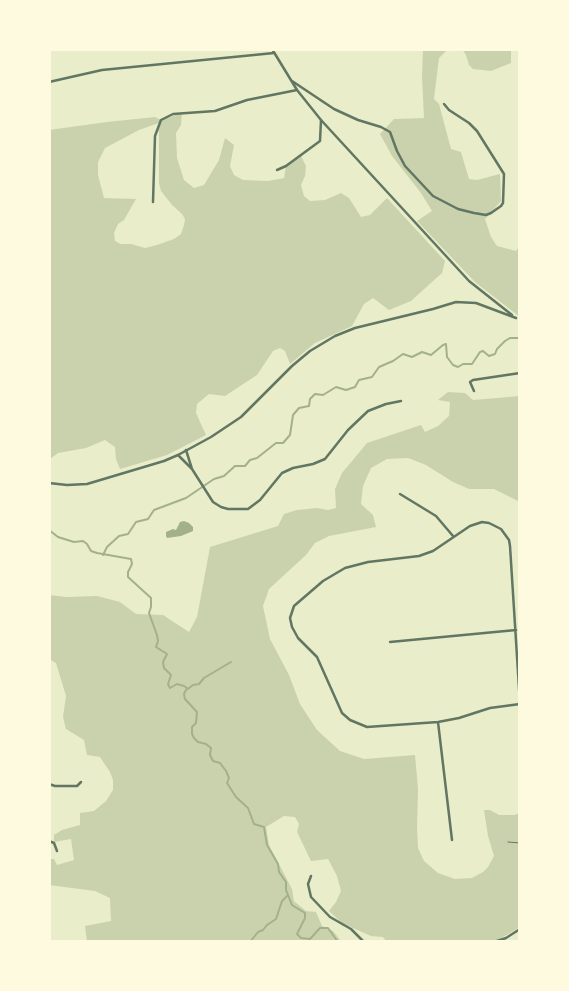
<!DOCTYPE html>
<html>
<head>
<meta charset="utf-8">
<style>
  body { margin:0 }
  #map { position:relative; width:569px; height:991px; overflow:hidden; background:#e9edc9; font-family:Jost,sans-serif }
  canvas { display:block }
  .frame { position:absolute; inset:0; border:51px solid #fefae0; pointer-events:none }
</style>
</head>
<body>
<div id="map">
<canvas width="569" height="991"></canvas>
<div class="frame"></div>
</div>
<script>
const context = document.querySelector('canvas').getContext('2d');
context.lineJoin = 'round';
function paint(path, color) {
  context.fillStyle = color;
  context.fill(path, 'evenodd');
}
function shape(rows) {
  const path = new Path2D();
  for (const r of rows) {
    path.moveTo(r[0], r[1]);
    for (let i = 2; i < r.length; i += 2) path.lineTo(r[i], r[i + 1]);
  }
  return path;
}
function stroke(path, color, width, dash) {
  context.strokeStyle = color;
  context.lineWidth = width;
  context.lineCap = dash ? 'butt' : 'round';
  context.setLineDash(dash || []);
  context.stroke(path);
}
const green = shape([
  [423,49,511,49,511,63,491,71,473,69,469,65,466,55,462,49,448,49,439,58,434,99,439,104,451,149,461,152,469,179,477,180,500,174,501,201,485,219,491,237,497,246,516,251,520,245,520,317,475,282,417,221,432,211,421,193,392,156,380,134,394,119,424,118,422,77],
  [182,113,181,125,176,133,177,158,184,180,194,188,204,185,219,160,225,138,234,145,230,166,234,175,243,180,268,181,284,178,286,166,301,156,306,166,305,176,301,185,304,196,310,201,325,200,341,193,349,198,361,217,370,215,387,198,445,261,442,273,411,301,389,310,373,298,364,304,352,326,315,343,290,364,285,351,280,348,273,351,257,375,225,396,209,394,197,404,196,413,206,435,167,455,120,469,116,459,115,447,105,440,86,448,58,453,50,459,49,465,49,130,107,122,155,117,161,120],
  [159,123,157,128,159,132,159,183,161,191,172,205,182,214,185,219,184,225,181,234,174,239,157,245,145,248,131,244,121,244,115,241,114,233,118,224,124,220,136,199,104,198,98,175,98,162,105,148,139,130],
  [448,392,465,393,473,400,520,396,520,502,494,489,469,489,453,482,426,465,408,458,387,459,371,468,363,486,361,504,373,515,376,527,329,536,315,543,306,555,269,589,263,606,270,639,289,675,300,704,317,730,340,751,364,759,415,755,418,789,417,827,418,848,424,861,438,873,455,879,472,878,483,872,488,867,494,856,488,836,484,810,490,810,499,815,514,815,520,813,520,927,498,940,477,942,387,942,383,937,371,936,342,923,329,911,336,902,341,891,337,876,328,859,311,861,297,832,299,824,295,817,284,816,266,827,269,845,292,889,294,901,306,911,316,912,322,926,333,931,341,941,346,942,87,942,85,926,111,921,110,898,95,891,49,885,49,859,54,859,57,865,74,860,71,839,54,842,54,835,62,830,80,825,80,813,94,811,106,801,113,790,113,780,110,772,100,757,87,755,84,740,66,729,63,717,66,696,56,663,49,659,49,595,66,597,97,596,120,602,136,614,163,615,189,632,197,617,210,547,278,526,284,514,297,510,317,508,328,510,336,508,335,489,342,473,367,443,421,425,425,432,438,426,449,416,450,402,438,400]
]);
const water = shape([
  [180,522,184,521,189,523,193,527,193,531,181,536,167,538,166,536,166,532,173,529,176,530]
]);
const stream = shape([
  [49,530,58,537,74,542,83,541,87,544,91,551,97,553,131,559,132,564,128,572,128,577,151,598,151,607,149,613,157,635,158,641,156,647,167,654,163,662,164,668,171,675,168,684,170,688,177,684,184,686,187,688,184,694,185,699,197,712,196,723,192,727,192,734,194,738,198,742,206,744,211,748,210,755,213,761,220,763,226,771,229,778,227,783,236,797,248,808,254,824,264,827,267,845,278,864,279,872,286,882,286,890,292,905,305,913,305,918,297,934,301,938,310,939,320,928,328,928,338,942],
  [103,555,107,547,119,536,128,534,136,522,148,519,154,510,186,498,214,479,224,476,235,466,245,466,250,460,257,458,276,443,283,443,290,435,293,415,299,408,309,406,310,399,315,394,323,395,336,387,346,390,355,387,359,380,372,377,379,367,393,361,403,354,412,357,422,352,431,355,443,345,446,344,447,357,453,365,458,367,463,364,472,364,480,352,483,351,489,356,495,354,497,349,505,341,510,338,520,338],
  [188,689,193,685,199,684,204,678,231,662],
  [250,942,258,932,263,930,267,925,276,919,282,901,287,896]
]);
const service = shape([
  [508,842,520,843]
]);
const minor = shape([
  [292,81,334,109,358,120,381,127,390,132,397,151,405,166,433,196,458,209,474,213,486,215,491,213,501,206,503,203,504,174,477,131,469,123,449,110,444,104],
  [49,82,102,70,274,53],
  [277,170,286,166,320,141,321,120],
  [153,202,155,136,161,120,173,114,215,111,247,100,297,90],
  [474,391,470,382,473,380,520,373],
  [186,450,192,469,213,502,221,507,228,509,248,509,260,500,282,473,293,468,313,464,325,459,348,430,368,411,386,404,401,401],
  [178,455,192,469],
  [400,494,436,516,453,536],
  [482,522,489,523,501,529,509,540,510,546,520,704,490,708,459,718,438,722,367,727,350,720,342,713,317,657,298,638,292,627,290,618,294,606,323,581,345,568,368,562,419,556,433,551,470,526,482,522],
  [390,642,516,630],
  [438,722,452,840],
  [49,784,55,786,77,786,81,782],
  [49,841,54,843,57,851],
  [311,876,308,884,311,897,330,917,351,929,364,942]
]);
const tertiary = shape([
  [272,49,297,90,321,120,469,281,512,315],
  [49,483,67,485,87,484,164,461,178,455,211,437,241,417,292,366,310,351,335,336,355,328,433,309,456,302,476,303,516,318],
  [494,942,506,938,520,929]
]);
paint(green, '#cad2ad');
paint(water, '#a3b18a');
stroke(stream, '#a3b18a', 2);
stroke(service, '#617663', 1);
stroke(minor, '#617663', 2.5);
stroke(tertiary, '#617663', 2.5);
</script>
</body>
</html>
